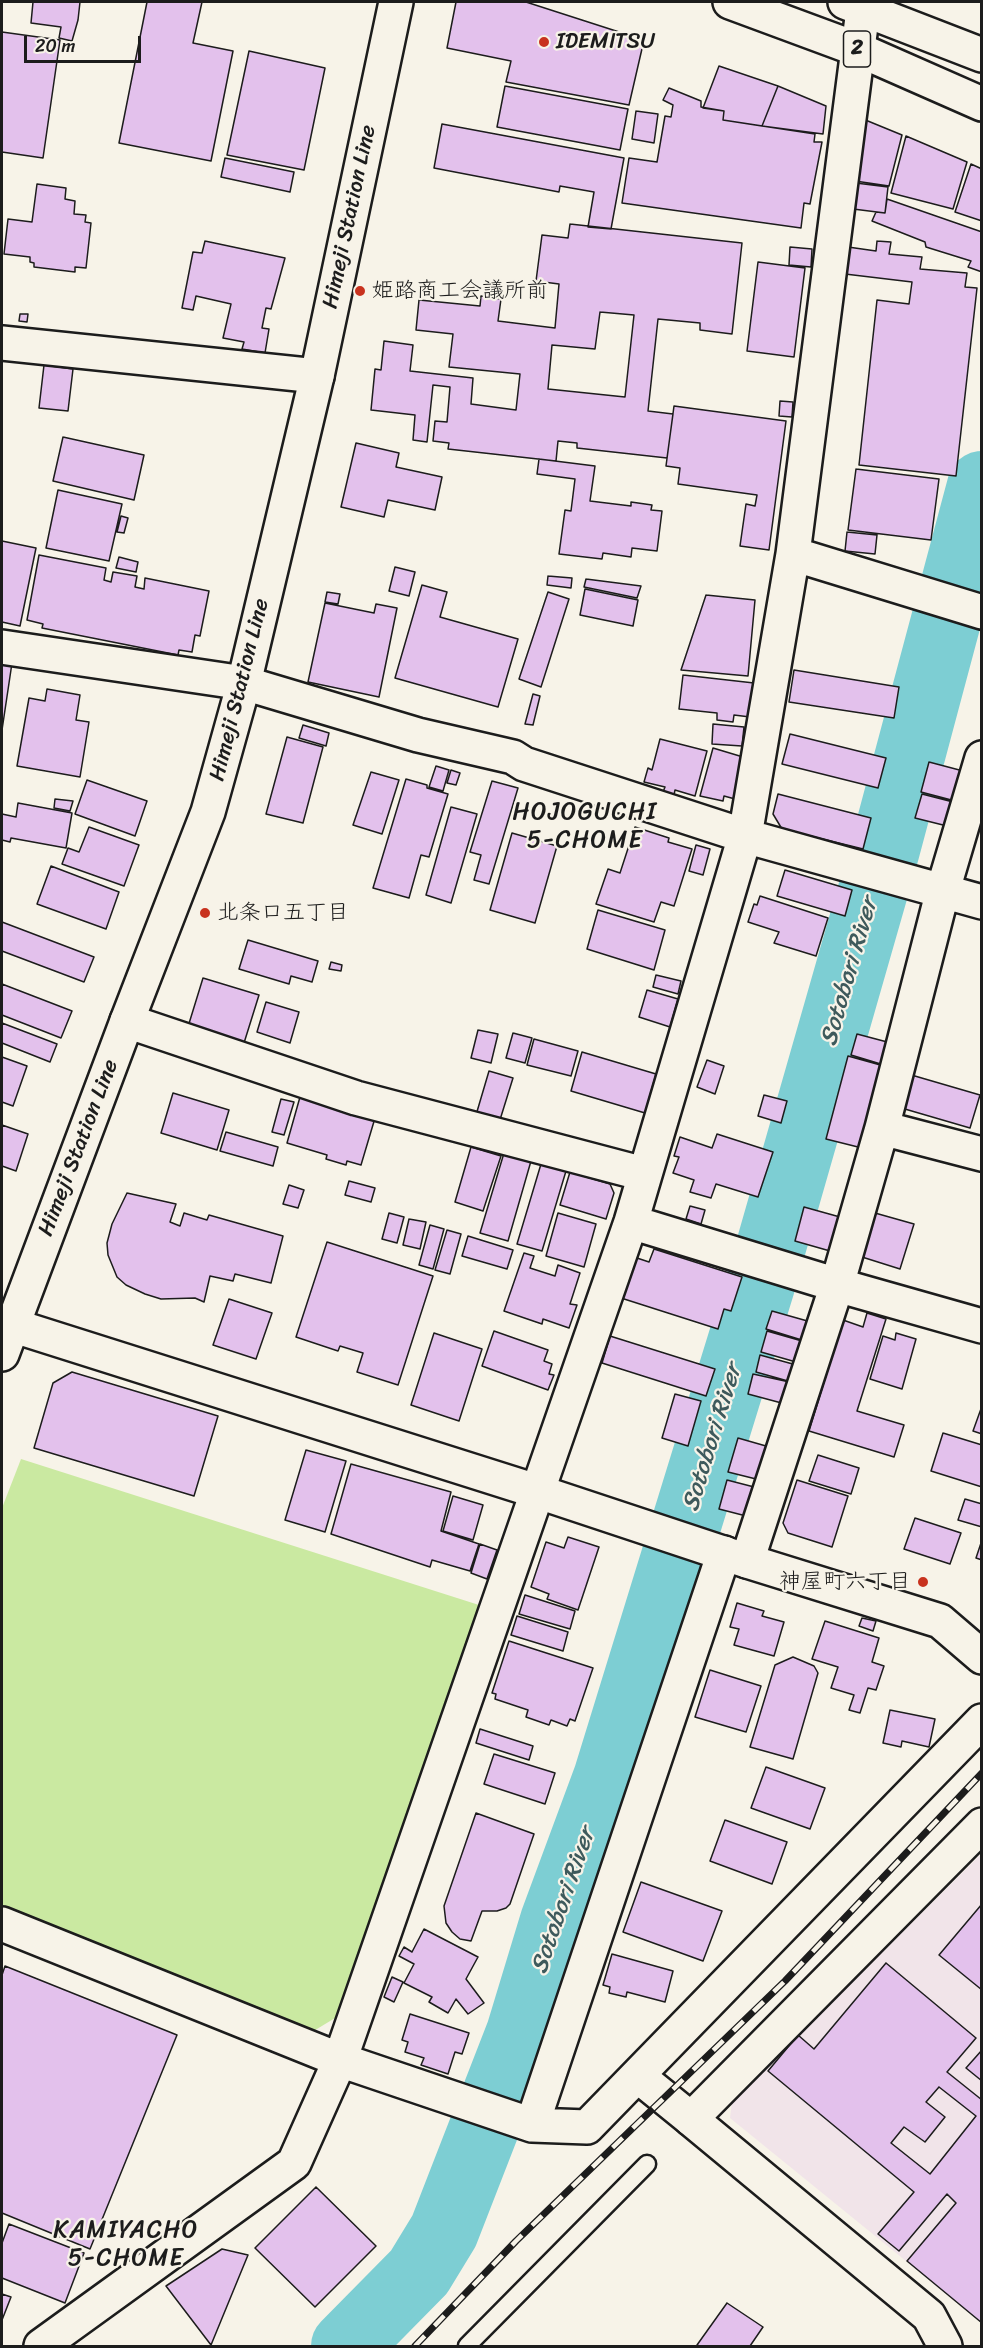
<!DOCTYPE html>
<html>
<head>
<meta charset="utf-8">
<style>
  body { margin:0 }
  #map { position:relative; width:983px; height:2348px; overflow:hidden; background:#f7f3e8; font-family:Sriracha,sans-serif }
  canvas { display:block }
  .frame { position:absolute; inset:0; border:3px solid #1c1c1c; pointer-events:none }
  .scale { position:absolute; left:24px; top:36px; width:117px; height:27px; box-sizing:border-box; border:3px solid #1c1c1c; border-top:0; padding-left:8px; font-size:18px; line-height:21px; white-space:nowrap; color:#1c1c1c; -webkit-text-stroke:4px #f7f3e8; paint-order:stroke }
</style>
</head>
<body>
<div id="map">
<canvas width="983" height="2348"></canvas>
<div class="frame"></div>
<div class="scale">20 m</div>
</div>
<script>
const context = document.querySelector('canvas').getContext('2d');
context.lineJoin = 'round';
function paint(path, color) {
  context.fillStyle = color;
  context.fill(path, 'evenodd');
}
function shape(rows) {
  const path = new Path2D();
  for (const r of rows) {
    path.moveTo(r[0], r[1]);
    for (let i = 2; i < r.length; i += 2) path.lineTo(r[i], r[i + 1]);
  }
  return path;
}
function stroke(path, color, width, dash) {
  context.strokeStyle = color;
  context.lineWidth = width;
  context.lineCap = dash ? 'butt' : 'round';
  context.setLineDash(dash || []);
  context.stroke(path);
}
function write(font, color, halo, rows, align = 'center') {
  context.font = font + ' Sriracha,"Klee One",sans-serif';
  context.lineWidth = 4.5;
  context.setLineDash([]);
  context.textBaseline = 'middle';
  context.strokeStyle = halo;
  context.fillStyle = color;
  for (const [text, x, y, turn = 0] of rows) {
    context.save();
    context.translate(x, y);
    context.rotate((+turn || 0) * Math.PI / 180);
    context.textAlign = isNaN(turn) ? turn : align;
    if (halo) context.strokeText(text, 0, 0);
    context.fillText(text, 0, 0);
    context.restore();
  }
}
const built = shape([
  [981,1854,981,2322,730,2118,732,2102]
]);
const green = shape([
  [21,1459,479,1605,340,2015,312,2032,2,1906,2,1508]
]);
const river = shape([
  [346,2346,419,2272,444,2231,521,2033,555,1921,608,1778,760,1285,885,849,982,486]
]);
const building = shape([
  [33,2,80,2,78,20,72,41,59,38,61,27,31,23,33,2],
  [147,2,202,2,193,43,233,51,211,161,119,143,147,2],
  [456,2,526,2,644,40,629,105,506,82,511,61,447,48,456,2],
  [2,32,60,40,43,158,2,152,2,32],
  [249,51,325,68,304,170,227,155,249,51],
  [719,66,778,86,762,126,723,120,724,111,703,108,719,66],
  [505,86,628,109,620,150,497,127,505,86],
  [778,86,826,106,823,134,762,126,778,86],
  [669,88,701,101,701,107,724,111,723,120,815,134,814,142,822,142,810,204,804,203,801,228,622,203,629,158,657,162,665,116,671,117,673,105,663,100,669,88],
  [636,111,658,114,654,143,632,139,636,111],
  [863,119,902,135,889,186,855,181,863,119],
  [442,124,624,158,611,229,588,227,594,192,560,186,559,192,434,168,442,124],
  [906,136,967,162,953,209,891,193,906,136],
  [225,158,294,172,290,192,221,177,225,158],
  [971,164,982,169,982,221,955,212,971,164],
  [856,183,888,187,885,213,853,209,856,183],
  [37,184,66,188,65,199,75,201,74,214,86,215,85,222,91,223,86,268,75,267,75,272,34,267,34,263,30,262,30,257,4,254,8,219,32,222,37,184],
  [887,199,982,232,982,272,968,267,971,261,926,247,925,242,872,221,876,212,885,213,887,199],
  [570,224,742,243,732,334,700,330,700,323,658,319,648,411,673,414,667,458,577,448,577,443,558,441,556,461,448,449,449,443,433,441,435,421,447,422,450,387,433,385,427,442,413,440,415,415,371,410,375,369,381,370,384,341,413,345,410,371,473,378,471,404,516,410,520,374,449,367,453,334,416,330,419,300,480,306,481,296,501,299,498,321,555,328,559,284,536,281,542,235,568,238,570,224],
  [600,312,634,315,625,397,548,389,552,345,595,349,600,312],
  [205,241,285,258,271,309,266,308,262,328,269,329,265,353,242,349,244,342,223,338,231,304,196,296,193,310,182,308,193,252,202,253,205,241],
  [877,241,891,242,889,254,922,257,920,269,967,273,965,287,977,288,956,476,859,465,877,300,909,304,912,282,845,274,848,247,876,251,877,241],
  [790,247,812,249,811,267,789,265,790,247],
  [758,262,805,268,794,357,747,351,758,262],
  [20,314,28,314,27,322,19,321,20,314],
  [44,365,73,369,68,411,39,408,44,365],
  [780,401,793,402,792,417,779,416,780,401],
  [674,406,786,421,769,550,740,546,746,504,755,506,757,495,678,484,680,468,666,466,674,406],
  [63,437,144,455,134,500,53,481,63,437],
  [356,443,399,453,396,467,442,477,435,510,388,500,384,517,341,507,356,443],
  [539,459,595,466,590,501,631,506,631,502,652,505,651,510,662,511,657,551,632,548,631,557,603,553,602,559,559,554,565,510,571,511,575,479,537,474,539,459],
  [856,469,939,479,931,540,848,530,856,469],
  [58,490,122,504,109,561,46,548,58,490],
  [121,516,128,518,124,533,117,532,121,516],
  [847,532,877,535,875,554,845,551,847,532],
  [2,541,36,548,20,626,2,622,2,541],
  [39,555,106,568,104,580,111,582,113,572,137,576,135,587,144,589,145,578,209,591,200,636,195,635,192,652,179,650,178,655,42,628,43,624,27,620,39,555],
  [119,557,138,562,136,572,116,568,119,557],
  [395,567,415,572,409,596,389,591,395,567],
  [548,576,572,578,571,588,547,585,548,576],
  [586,579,641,586,637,598,584,587,586,579],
  [422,585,447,592,440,617,518,639,498,707,395,678,422,585],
  [585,589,638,600,633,626,580,615,585,589],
  [327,592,340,594,338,604,325,602,327,592],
  [548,592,569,599,541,687,519,679,548,592],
  [706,595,755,600,748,676,681,670,706,595],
  [325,603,374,613,376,604,397,608,379,697,308,682,325,603],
  [2,661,12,663,2,730,2,661],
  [794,670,899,687,894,718,789,702,794,670],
  [683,675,754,683,750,717,734,715,733,722,717,720,717,713,679,709,683,675],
  [47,689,80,695,76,720,89,722,80,777,17,766,29,698,45,701,47,689],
  [533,694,540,696,533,725,525,724,533,694],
  [713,724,744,727,742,746,712,744,713,724],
  [303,725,329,733,326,746,299,738,303,725],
  [790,734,886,758,878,788,782,764,790,734],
  [287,737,323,747,303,823,266,814,287,737],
  [660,739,707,751,695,796,675,790,674,795,663,792,665,787,644,782,648,768,652,770,660,739],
  [713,748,743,757,739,771,742,772,735,799,724,796,723,801,700,796,713,748],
  [929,762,967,772,959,802,921,792,929,762],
  [436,766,449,770,443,791,429,787,436,766],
  [451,770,460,773,456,785,447,783,451,770],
  [371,772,399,780,382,834,353,825,371,772],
  [406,779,427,785,427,788,448,794,429,857,421,855,409,898,373,888,406,779],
  [87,780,147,801,135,836,75,814,87,780],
  [492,781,518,788,489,884,474,880,481,855,470,852,492,781],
  [778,794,871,818,863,849,782,829,773,814,778,794],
  [922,794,957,803,951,827,915,818,922,794],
  [55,799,73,801,70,811,54,808,55,799],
  [18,803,72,813,66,848,11,838,10,842,2,840,2,814,16,817,18,803],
  [451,807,477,814,451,903,426,895,451,807],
  [89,827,139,845,124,886,62,864,68,848,79,852,89,827],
  [635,827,669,838,668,842,692,849,674,906,661,902,654,922,596,904,608,869,620,873,635,827],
  [512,833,557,846,535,923,490,910,512,833],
  [696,845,710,849,703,875,689,871,696,845],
  [51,866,119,892,106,929,37,904,51,866],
  [785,870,852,890,845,916,777,896,785,870],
  [760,896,828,918,816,956,774,943,779,932,748,922,754,904,757,905,760,896],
  [598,910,665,930,654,970,587,949,598,910],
  [2,922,94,957,84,982,2,951,2,922],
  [248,940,318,961,312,982,291,976,289,984,239,969,248,940],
  [331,962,342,965,341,971,329,969,331,962],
  [656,975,681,981,678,994,653,987,656,975],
  [203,978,259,995,244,1043,187,1030,203,978],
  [2,984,72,1011,61,1038,2,1015,2,984],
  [647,990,678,999,670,1027,639,1017,647,990],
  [266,1002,299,1012,290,1043,257,1032,266,1002],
  [2,1023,57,1044,50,1062,2,1043,2,1023],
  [478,1030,498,1034,491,1063,471,1058,478,1030],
  [513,1033,532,1038,525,1063,506,1058,513,1033],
  [857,1034,891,1043,884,1065,851,1055,857,1034],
  [534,1039,578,1051,571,1076,527,1065,534,1039],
  [582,1052,656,1074,645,1113,571,1091,582,1052],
  [848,1056,884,1066,862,1148,826,1139,848,1056],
  [2,1057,27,1066,13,1106,2,1102,2,1057],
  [707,1060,724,1066,715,1094,697,1087,707,1060],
  [489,1071,513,1078,499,1123,476,1115,489,1071],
  [908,1074,980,1095,970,1128,898,1107,908,1074],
  [173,1093,229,1110,217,1150,161,1133,173,1093],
  [764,1095,787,1101,781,1123,758,1116,764,1095],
  [300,1097,375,1118,361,1165,347,1161,346,1165,326,1159,327,1155,287,1143,300,1097],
  [281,1099,294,1102,284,1135,272,1132,281,1099],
  [2,1125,28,1134,16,1171,2,1166,2,1125],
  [226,1132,278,1147,273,1166,220,1151,226,1132],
  [717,1134,773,1152,758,1197,716,1184,711,1198,690,1192,694,1180,673,1173,679,1157,674,1156,680,1137,712,1148,717,1134],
  [471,1147,501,1156,483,1211,455,1202,471,1147],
  [504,1153,531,1161,508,1241,480,1233,504,1153],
  [541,1164,566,1171,542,1251,517,1244,541,1164],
  [570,1172,610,1184,614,1193,606,1219,560,1205,570,1172],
  [349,1181,375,1188,371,1202,345,1195,349,1181],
  [289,1185,304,1190,298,1208,283,1204,289,1185],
  [127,1193,176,1204,170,1222,180,1226,184,1213,207,1220,209,1215,283,1236,271,1283,235,1274,233,1281,210,1276,204,1302,195,1298,161,1299,145,1294,126,1285,117,1277,108,1255,107,1243,112,1224,127,1193],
  [690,1206,705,1210,701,1224,686,1219,690,1206],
  [804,1207,840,1217,830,1251,795,1241,804,1207],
  [389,1213,404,1217,397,1243,382,1239,389,1213],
  [558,1213,596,1224,584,1267,546,1256,558,1213],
  [875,1213,914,1224,900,1269,862,1257,875,1213],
  [409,1219,426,1222,420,1249,403,1245,409,1219],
  [430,1225,444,1229,433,1269,419,1265,430,1225],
  [447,1230,461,1234,450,1274,435,1270,447,1230],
  [468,1236,513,1250,507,1269,462,1256,468,1236],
  [327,1242,433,1276,398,1385,357,1372,363,1353,340,1346,338,1351,296,1337,327,1242],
  [654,1249,742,1277,731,1311,724,1309,718,1329,621,1298,634,1257,649,1262,654,1249],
  [524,1253,534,1256,530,1268,555,1276,558,1265,580,1273,570,1304,577,1305,569,1328,543,1319,542,1324,504,1311,524,1253],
  [229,1299,272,1313,256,1359,213,1345,229,1299],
  [772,1311,811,1322,805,1341,766,1329,772,1311],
  [867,1313,886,1319,857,1411,904,1425,894,1457,809,1431,843,1320,863,1327,867,1313],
  [494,1331,548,1350,544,1361,552,1364,549,1374,554,1375,548,1390,482,1366,494,1331],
  [767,1331,802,1341,796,1362,761,1352,767,1331],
  [434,1333,482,1349,459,1421,411,1405,434,1333],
  [896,1333,916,1339,902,1389,870,1379,883,1336,895,1340,896,1333],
  [610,1336,715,1369,706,1396,602,1363,610,1336],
  [760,1355,800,1366,795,1383,756,1372,760,1355],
  [72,1372,218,1416,194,1496,34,1448,53,1383,72,1372],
  [753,1374,794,1383,789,1405,748,1394,753,1374],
  [675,1394,701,1401,688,1446,662,1438,675,1394],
  [982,1406,982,1434,973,1431,982,1406],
  [943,1433,982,1445,982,1487,931,1471,943,1433],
  [738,1438,773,1448,764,1481,728,1472,738,1438],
  [306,1450,346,1461,325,1532,285,1520,306,1450],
  [818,1455,859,1468,851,1494,809,1481,818,1455],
  [351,1464,451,1492,441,1531,479,1544,470,1571,432,1560,430,1567,331,1534,351,1464],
  [727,1480,758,1488,750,1517,719,1509,727,1480],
  [797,1480,848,1496,832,1547,788,1533,783,1523,797,1480],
  [453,1496,483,1505,473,1540,443,1531,453,1496],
  [965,1499,982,1504,982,1527,958,1520,965,1499],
  [915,1518,961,1533,950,1564,904,1549,915,1518],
  [568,1537,599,1547,578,1610,547,1599,549,1594,531,1587,546,1542,564,1548,568,1537],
  [982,1540,982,1560,976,1558,982,1540],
  [480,1544,497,1550,487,1579,471,1573,480,1544],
  [525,1595,575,1611,570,1629,519,1614,525,1595],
  [737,1603,764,1611,762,1616,784,1622,774,1656,734,1645,739,1629,730,1627,737,1603],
  [517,1616,568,1632,563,1651,511,1635,517,1616],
  [862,1618,876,1621,873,1631,859,1626,862,1618],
  [825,1621,879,1638,872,1662,884,1666,876,1690,868,1688,860,1713,849,1710,854,1695,831,1688,838,1667,812,1659,825,1621],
  [509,1641,593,1668,575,1721,570,1719,567,1726,551,1720,549,1725,526,1717,528,1710,495,1699,496,1694,492,1693,509,1641],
  [793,1657,814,1666,818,1673,793,1759,750,1747,775,1665,793,1657],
  [710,1670,761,1686,746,1732,695,1717,710,1670],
  [890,1710,935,1719,929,1747,902,1741,901,1747,883,1743,890,1710],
  [480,1729,533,1746,529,1760,476,1743,480,1729],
  [494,1754,555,1773,545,1804,484,1784,494,1754],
  [766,1767,825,1788,810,1829,751,1808,766,1767],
  [476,1813,534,1834,510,1904,506,1908,497,1911,482,1911,471,1941,460,1939,452,1932,446,1923,444,1906,476,1813],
  [725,1820,787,1842,772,1884,710,1861,725,1820],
  [641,1882,722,1911,703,1961,623,1932,641,1882],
  [982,1904,982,1990,939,1955,982,1904],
  [424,1929,478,1957,466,1979,484,2003,468,2014,456,1999,448,2013,429,2002,432,1997,404,1983,414,1964,399,1956,404,1947,412,1952,424,1929],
  [612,1954,673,1971,665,2002,627,1992,626,1997,609,1993,610,1987,603,1985,612,1954],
  [886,1963,976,2038,947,2072,982,2100,982,2323,907,2261,956,2203,947,2194,899,2251,878,2234,914,2192,768,2071,798,2035,814,2049,886,1963],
  [939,2087,976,2116,930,2174,891,2143,904,2127,925,2142,945,2117,926,2102,939,2087],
  [5,1966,177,2035,90,2249,2,2213,2,1975,5,1966],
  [392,1977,403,1982,394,2002,384,1997,392,1977],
  [410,2014,469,2033,462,2054,455,2052,448,2074,421,2065,424,2058,405,2052,408,2042,402,2040,410,2014],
  [982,2050,982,2081,966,2068,982,2050],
  [316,2187,376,2246,315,2307,255,2248,316,2187],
  [9,2224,84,2253,65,2303,2,2278,2,2243,9,2224],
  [222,2249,248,2255,211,2345,166,2286,222,2249],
  [2,2294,11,2297,2,2320,2,2294],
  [727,2303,763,2327,750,2346,699,2346,697,2345,727,2303]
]);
const service = shape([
  [467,2346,647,2164]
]);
const minor = shape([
  [864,2,793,554,982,612],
  [2,343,317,376],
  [2,647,244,683,418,735,513,757,524,764,745,836,982,902],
  [127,1021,356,1098,644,1174],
  [882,1128,982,1154],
  [631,1222,837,1285,982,1326],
  [747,1561,837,1285,882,1128,943,890,982,758],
  [2,1924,340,2060,532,2125,587,2127,982,1721],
  [638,2076,691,2119,982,1825],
  [532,2125,724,1553],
  [41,2346,294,2163,340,2060,631,1222,745,836,793,554]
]);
const tertiary = shape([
  [2,1322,536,1491,747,1561,940,1621,982,1657],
  [691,2119,929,2316,945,2346]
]);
const secondary = shape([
  [2,1354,127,1021,208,812,244,683,317,376,396,2]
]);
const trunk = shape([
  [730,2,857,49,982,104],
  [845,2,982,55]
]);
const rail = shape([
  [415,2346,516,2241,785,1981,982,1773]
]);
const markers = [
  [544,42,6,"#c8321e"],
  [360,291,6,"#c8321e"],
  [205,913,6,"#c8321e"],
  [923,1582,6,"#c8321e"]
];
const shields = [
  [857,49,27]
];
const shieldNames = [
  ["2",857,49]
];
const poiNames = [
  ["IDEMITSU",556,42],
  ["姫路商工会議所前",372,291],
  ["北条口五丁目",217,913],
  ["神屋町六丁目",911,1582,"right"]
];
const streetNames = [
  ["Himeji Station Line",350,217,-78],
  ["Himeji Station Line",240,690,-76],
  ["Himeji Station Line",79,1148,-69]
];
const neighbourhoodNames = [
  ["HOJOGUCHI",585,813],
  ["5-CHOME",585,841],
  ["KAMIYACHO",126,2231],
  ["5-CHOME",126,2259]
];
const waterNames = [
  ["Sotobori River",850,972,-74],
  ["Sotobori River",713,1438,-73],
  ["Sotobori River",564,1901,-71]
];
paint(built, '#f1e4e9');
paint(green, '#cae9a1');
stroke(river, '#7dced3', 70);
paint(building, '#e3c1ec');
stroke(building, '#1c1c1c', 1.5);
stroke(service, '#1c1c1c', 21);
stroke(minor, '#1c1c1c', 38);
stroke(tertiary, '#1c1c1c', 38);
stroke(secondary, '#1c1c1c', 38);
stroke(trunk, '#1c1c1c', 38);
stroke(service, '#f7f3e8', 16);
stroke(minor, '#f7f3e8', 33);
stroke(tertiary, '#f7f3e8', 33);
stroke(secondary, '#f7f3e8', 33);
stroke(trunk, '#f7f3e8', 33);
stroke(rail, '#1c1c1c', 7);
stroke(rail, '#f7f3e8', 4.5, [14]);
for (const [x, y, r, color] of markers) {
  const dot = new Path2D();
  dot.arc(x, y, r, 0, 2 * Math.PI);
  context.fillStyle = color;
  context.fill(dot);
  stroke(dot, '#f7f3e8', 2);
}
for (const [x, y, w] of shields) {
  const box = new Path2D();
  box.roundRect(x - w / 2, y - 18, w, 36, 4.5);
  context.fillStyle = '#f7f3e8';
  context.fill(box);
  stroke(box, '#1c1c1c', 1.5);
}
write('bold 21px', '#1c1c1c', null, shieldNames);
write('22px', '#1c1c1c', '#f7f3e8', poiNames, 'left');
write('22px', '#1c1c1c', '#f7f3e8', streetNames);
context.letterSpacing = '1.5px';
write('24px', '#1c1c1c', '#f7f3e8', neighbourhoodNames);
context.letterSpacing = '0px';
write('italic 24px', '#3e5a5c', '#f7f3e8', waterNames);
</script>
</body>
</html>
